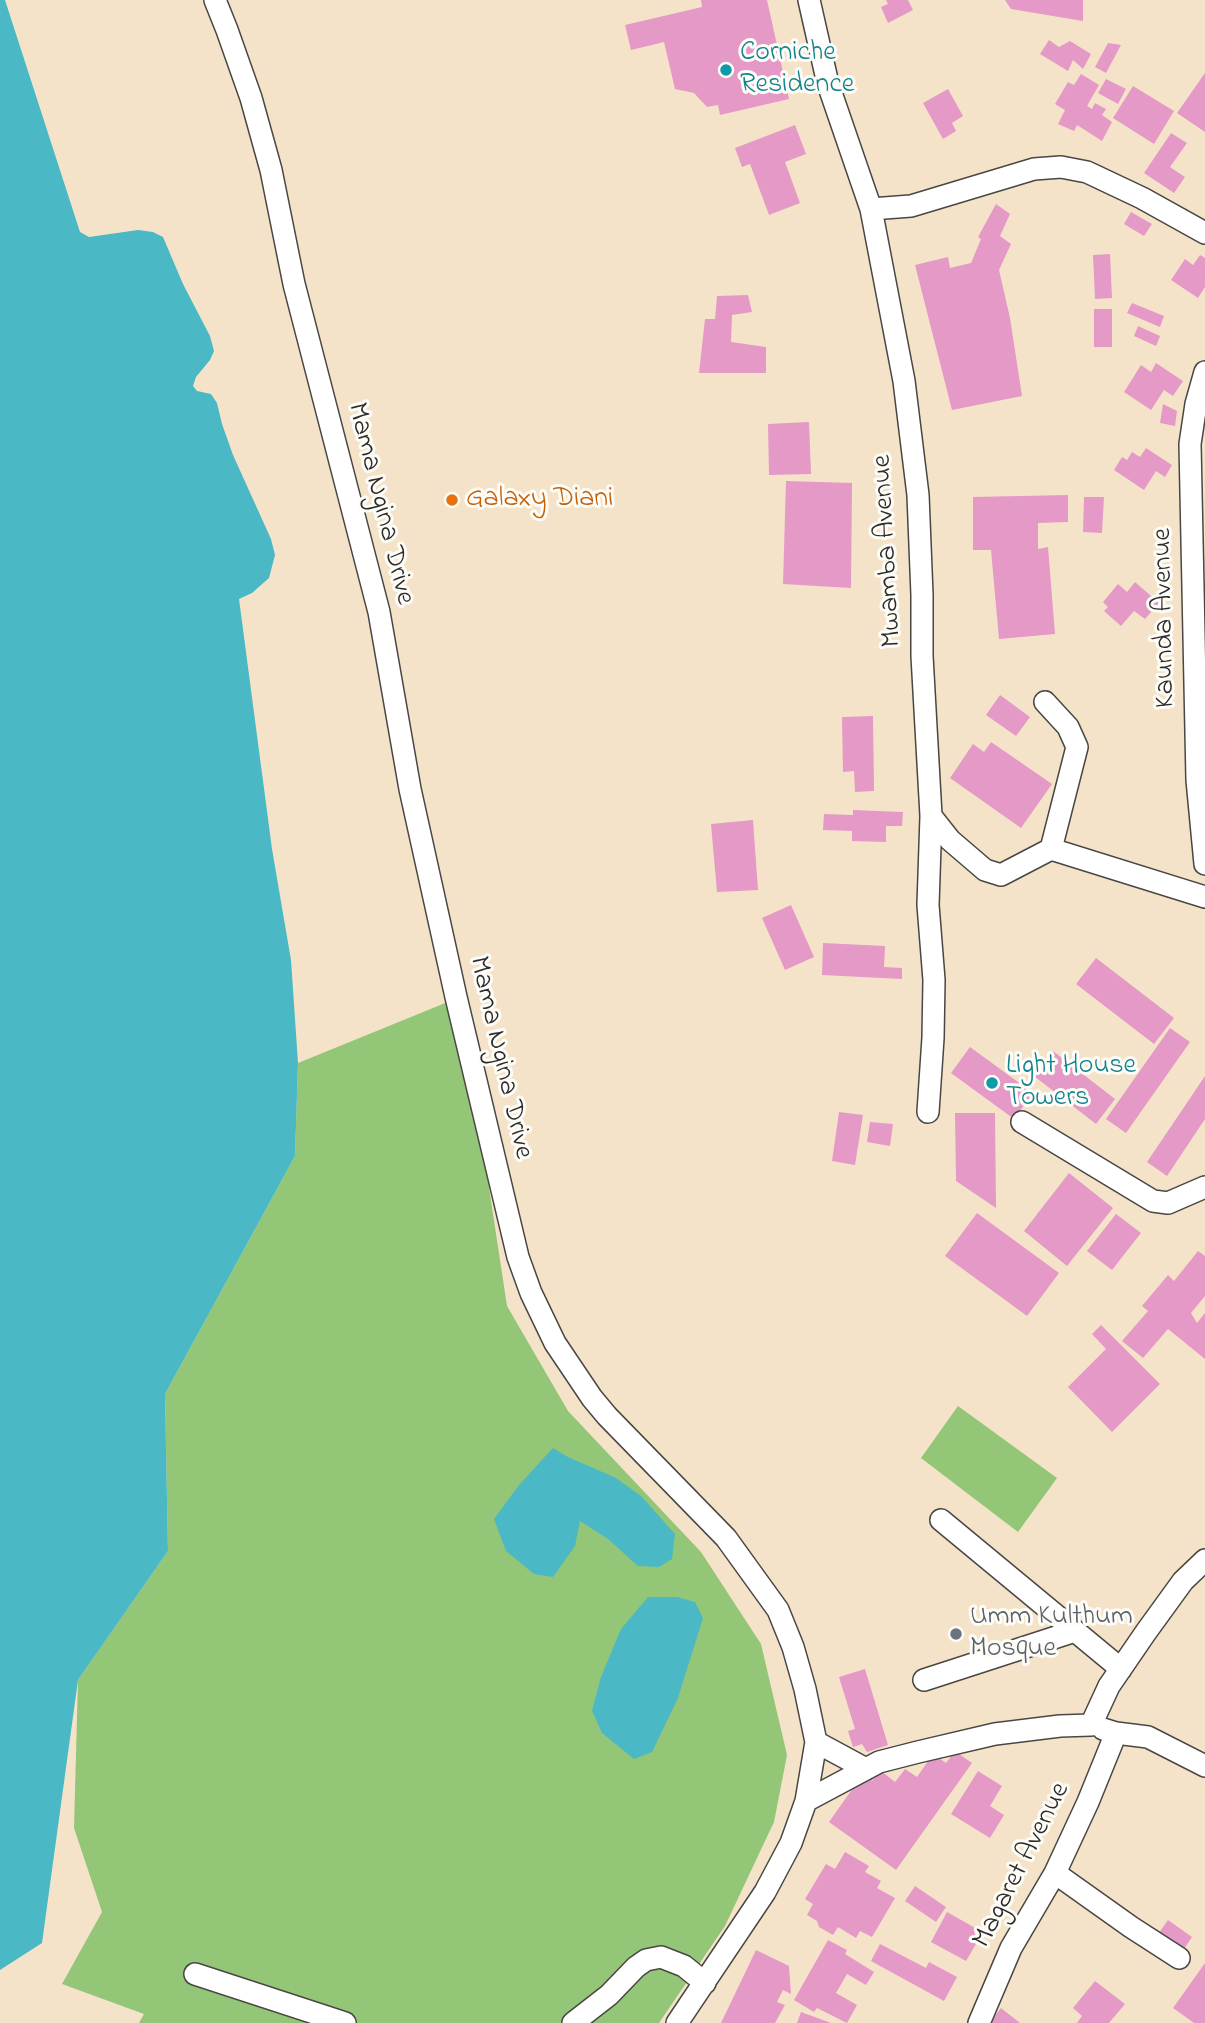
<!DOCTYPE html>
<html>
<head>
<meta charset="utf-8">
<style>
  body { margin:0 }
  canvas { display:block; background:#f4e3c8 }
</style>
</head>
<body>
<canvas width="1205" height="2023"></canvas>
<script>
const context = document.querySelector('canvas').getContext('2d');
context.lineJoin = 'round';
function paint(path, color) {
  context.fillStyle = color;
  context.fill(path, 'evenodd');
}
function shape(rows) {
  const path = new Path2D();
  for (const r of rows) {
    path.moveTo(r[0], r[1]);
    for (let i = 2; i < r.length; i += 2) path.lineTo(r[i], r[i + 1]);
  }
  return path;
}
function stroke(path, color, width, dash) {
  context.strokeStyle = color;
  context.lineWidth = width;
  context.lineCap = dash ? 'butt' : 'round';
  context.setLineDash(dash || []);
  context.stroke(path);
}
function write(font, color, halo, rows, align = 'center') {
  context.font = font + ' "Indie Flower",sans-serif';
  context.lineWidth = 6;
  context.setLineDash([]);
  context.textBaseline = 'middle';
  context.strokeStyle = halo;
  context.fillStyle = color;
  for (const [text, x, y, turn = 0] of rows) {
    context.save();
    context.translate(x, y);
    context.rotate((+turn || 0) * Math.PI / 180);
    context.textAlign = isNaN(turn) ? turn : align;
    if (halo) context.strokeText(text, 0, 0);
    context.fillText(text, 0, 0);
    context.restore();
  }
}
const green = shape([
  [460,997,507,1306,568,1411,701,1552,761,1644,787,1755,774,1822,725,1926,659,2023,139,2023,144,2014,62,1984,102,1912,74,1828,78,1680,168,1551,165,1394,295,1156,298,1063],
  [958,1406,1057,1478,1018,1532,921,1458]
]);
const water = shape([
  [0,0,5,0,80,232,89,237,138,230,153,232,163,237,183,284,210,336,214,351,210,360,196,377,193,386,197,391,211,394,217,403,222,424,233,455,271,539,275,555,269,578,252,593,239,599,272,849,291,960,298,1063,295,1156,165,1394,168,1551,78,1680,42,1943,0,1970],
  [553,1448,568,1457,616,1478,641,1496,675,1534,672,1559,659,1567,638,1566,608,1539,580,1521,575,1546,553,1577,534,1574,506,1551,494,1519,519,1485],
  [648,1597,677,1597,695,1602,703,1618,678,1698,652,1752,634,1759,602,1733,592,1711,601,1677,621,1629]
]);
const building = shape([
  [701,0,767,0,789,99,720,115,718,105,707,107,694,93,675,89,664,42,631,50,625,25,702,7],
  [886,0,908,0,913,10,888,23,881,7,888,4],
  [1005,0,1083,0,1083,21,1011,9],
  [1049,40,1059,47,1070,41,1091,54,1083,69,1073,60,1068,71,1040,54],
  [1108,43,1121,45,1106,73,1095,67],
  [1205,73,1205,132,1177,113],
  [1081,74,1099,85,1087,106,1092,109,1095,103,1106,109,1102,115,1112,122,1102,141,1077,125,1074,131,1058,124,1065,110,1055,104,1068,82,1074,85],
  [1106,79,1126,89,1118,104,1098,93],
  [1133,86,1174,111,1154,144,1113,118],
  [948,89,963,116,952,123,956,131,943,139,923,103],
  [795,125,806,154,785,162,800,203,769,215,750,164,742,167,735,148],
  [1171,133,1187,143,1170,167,1185,177,1174,193,1144,173],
  [996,204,1010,214,1000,236,1011,244,999,270,1010,318,1022,396,952,410,915,265,948,257,950,268,971,263,981,239,978,237],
  [1131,212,1152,224,1144,236,1124,224],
  [1110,254,1112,298,1095,299,1093,255],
  [1200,255,1205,258,1205,287,1198,298,1171,280,1185,259,1193,265],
  [748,295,752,312,732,315,731,342,766,347,766,373,699,373,705,319,715,319,717,296],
  [1132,303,1164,316,1160,327,1127,313],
  [1094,309,1112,309,1112,347,1094,347],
  [1138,326,1160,336,1156,346,1134,336],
  [1156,363,1183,381,1173,396,1164,390,1151,410,1124,392,1141,365,1151,372],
  [1163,404,1177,411,1175,426,1160,423],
  [809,422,811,474,769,475,768,424],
  [1146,448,1172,465,1165,477,1156,471,1144,490,1114,470,1122,457,1127,460,1132,452,1140,457],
  [786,481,852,483,851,588,783,584],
  [1068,495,1068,522,1038,523,1038,549,1048,547,1055,634,999,639,991,550,973,550,973,497],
  [1084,497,1104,497,1102,533,1083,532],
  [1135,582,1159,603,1145,619,1134,611,1121,626,1104,611,1108,607,1103,602,1118,584,1127,592],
  [1000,695,1030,717,1016,736,986,715],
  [873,716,874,791,855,792,854,771,843,772,842,717],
  [991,742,1052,784,1021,828,950,778,973,744,984,752],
  [853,810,903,812,902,826,886,826,886,842,852,841,852,831,823,830,824,814,853,815],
  [753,820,758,890,717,892,711,824],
  [791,905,814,957,785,970,762,918],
  [823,943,885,946,884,967,902,968,902,979,822,975],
  [1096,958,1174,1018,1154,1044,1076,984],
  [1170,1028,1190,1042,1126,1133,1106,1119],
  [970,1047,1033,1093,1014,1119,951,1073],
  [1053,1051,1115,1099,1096,1124,1034,1076],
  [1205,1076,1205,1119,1167,1176,1147,1162],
  [839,1112,863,1115,855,1165,832,1161],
  [955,1113,995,1113,996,1208,956,1181],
  [870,1122,893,1124,890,1146,867,1142],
  [1069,1173,1113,1208,1067,1266,1024,1231],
  [977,1213,1059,1273,1027,1316,945,1256],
  [1116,1214,1141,1233,1112,1270,1087,1251],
  [1198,1251,1205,1256,1205,1296,1191,1313,1197,1323,1205,1313,1205,1359,1168,1329,1143,1358,1122,1341,1148,1311,1142,1306,1168,1275,1174,1281],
  [1101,1325,1160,1384,1112,1432,1068,1387,1106,1349,1092,1334],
  [865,1669,888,1745,867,1752,862,1744,853,1747,848,1731,855,1729,839,1677],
  [955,1751,972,1763,896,1870,829,1822,863,1774,872,1781,880,1770,895,1782,905,1769,917,1777,933,1754,946,1763],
  [978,1771,1002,1786,990,1806,1004,1815,990,1838,951,1814],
  [845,1852,869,1866,865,1872,881,1881,877,1888,895,1898,872,1937,860,1931,856,1938,838,1927,833,1935,819,1927,817,1921,807,1915,813,1904,805,1899,826,1864,835,1869],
  [915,1886,946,1907,936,1922,905,1901],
  [947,1912,977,1929,974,1934,980,1937,966,1961,931,1942],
  [1168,1920,1192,1937,1180,1955,1156,1937],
  [828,1940,847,1950,845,1954,874,1972,866,1985,847,1974,836,1993,857,2005,847,2023,817,2008,814,2012,794,2000],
  [880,1944,926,1968,929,1962,957,1977,944,2001,871,1961],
  [756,1950,789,1966,791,1994,783,1990,777,2002,785,2005,775,2023,721,2023],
  [1205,1963,1205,2023,1194,2023,1173,2008],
  [1095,1981,1125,2004,1109,2023,1077,2023,1082,2016,1073,2008],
  [1001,2008,1020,2023,989,2023],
  [801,2012,831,2023,797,2023]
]);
const minor = shape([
  [215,0,227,30,251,98,271,170,294,284,379,612,410,789,456,997,518,1257,531,1293,555,1343,592,1398,607,1416,726,1538,778,1610,793,1647,805,1689,816,1742,806,1801,791,1843,765,1892,677,2023],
  [809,0,828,84,871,209,904,381,918,495,922,595,922,656,931,816,928,905,934,980,933,1038,928,1112],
  [871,209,911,206,1034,169,1061,167,1087,172,1142,198,1205,233],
  [1205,372,1196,404,1190,444,1197,780,1205,864],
  [1045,702,1068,727,1077,747,1051,849],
  [931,816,950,840,985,870,1001,875,1051,849,1205,897],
  [1022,1122,1153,1201,1168,1203,1205,1187],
  [941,1520,1121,1669],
  [924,1680,1075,1631],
  [1103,1729,1116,1733,1148,1737,1205,1766],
  [816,1742,866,1769],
  [806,1801,879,1762,918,1752,995,1734,1060,1726,1091,1725,1109,1686,1146,1632,1183,1581,1205,1560],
  [1055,1873,1131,1927,1179,1958],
  [195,1974,345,2023],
  [573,2023,609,1995,636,1967,646,1960,661,1957,684,1966,705,1983],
  [979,2023,1011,1948,1055,1873,1088,1802,1116,1733]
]);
const markers = [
  [726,70,7,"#0f9aa8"],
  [452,500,7,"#e8710a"],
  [992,1083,7,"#0f9aa8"],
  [956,1634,7,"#6b7280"]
];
const cultureNames = [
  ["Corniche",740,54],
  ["Residence",740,86],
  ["Light House",1006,1067],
  ["Towers",1006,1099]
];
const foodNames = [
  ["Galaxy Diani",466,500]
];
const streetNames = [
  ["Mama Ngina Drive",379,504,76],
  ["Mwamba Avenue",889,551,-93],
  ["Kaunda Avenue",1166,618,-91],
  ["Mama Ngina Drive",499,1058,77],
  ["Magaret Avenue",1023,1866,-63]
];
const worshipNames = [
  ["Umm Kulthum",970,1618],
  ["Mosque",970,1650]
];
paint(green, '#93c677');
paint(water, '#4bb9c5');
paint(building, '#e599c7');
stroke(minor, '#494743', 24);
stroke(minor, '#fff', 21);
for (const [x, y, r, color] of markers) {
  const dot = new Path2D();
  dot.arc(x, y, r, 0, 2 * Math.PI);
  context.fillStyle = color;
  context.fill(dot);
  stroke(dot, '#fdfcf7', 2.5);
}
write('28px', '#0d838f', '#fdfcf7', cultureNames, 'left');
write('28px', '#c56008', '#fdfcf7', foodNames, 'left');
write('28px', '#2b2b2b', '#fdfcf7', streetNames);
write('28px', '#5b616d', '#fdfcf7', worshipNames, 'left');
</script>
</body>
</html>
